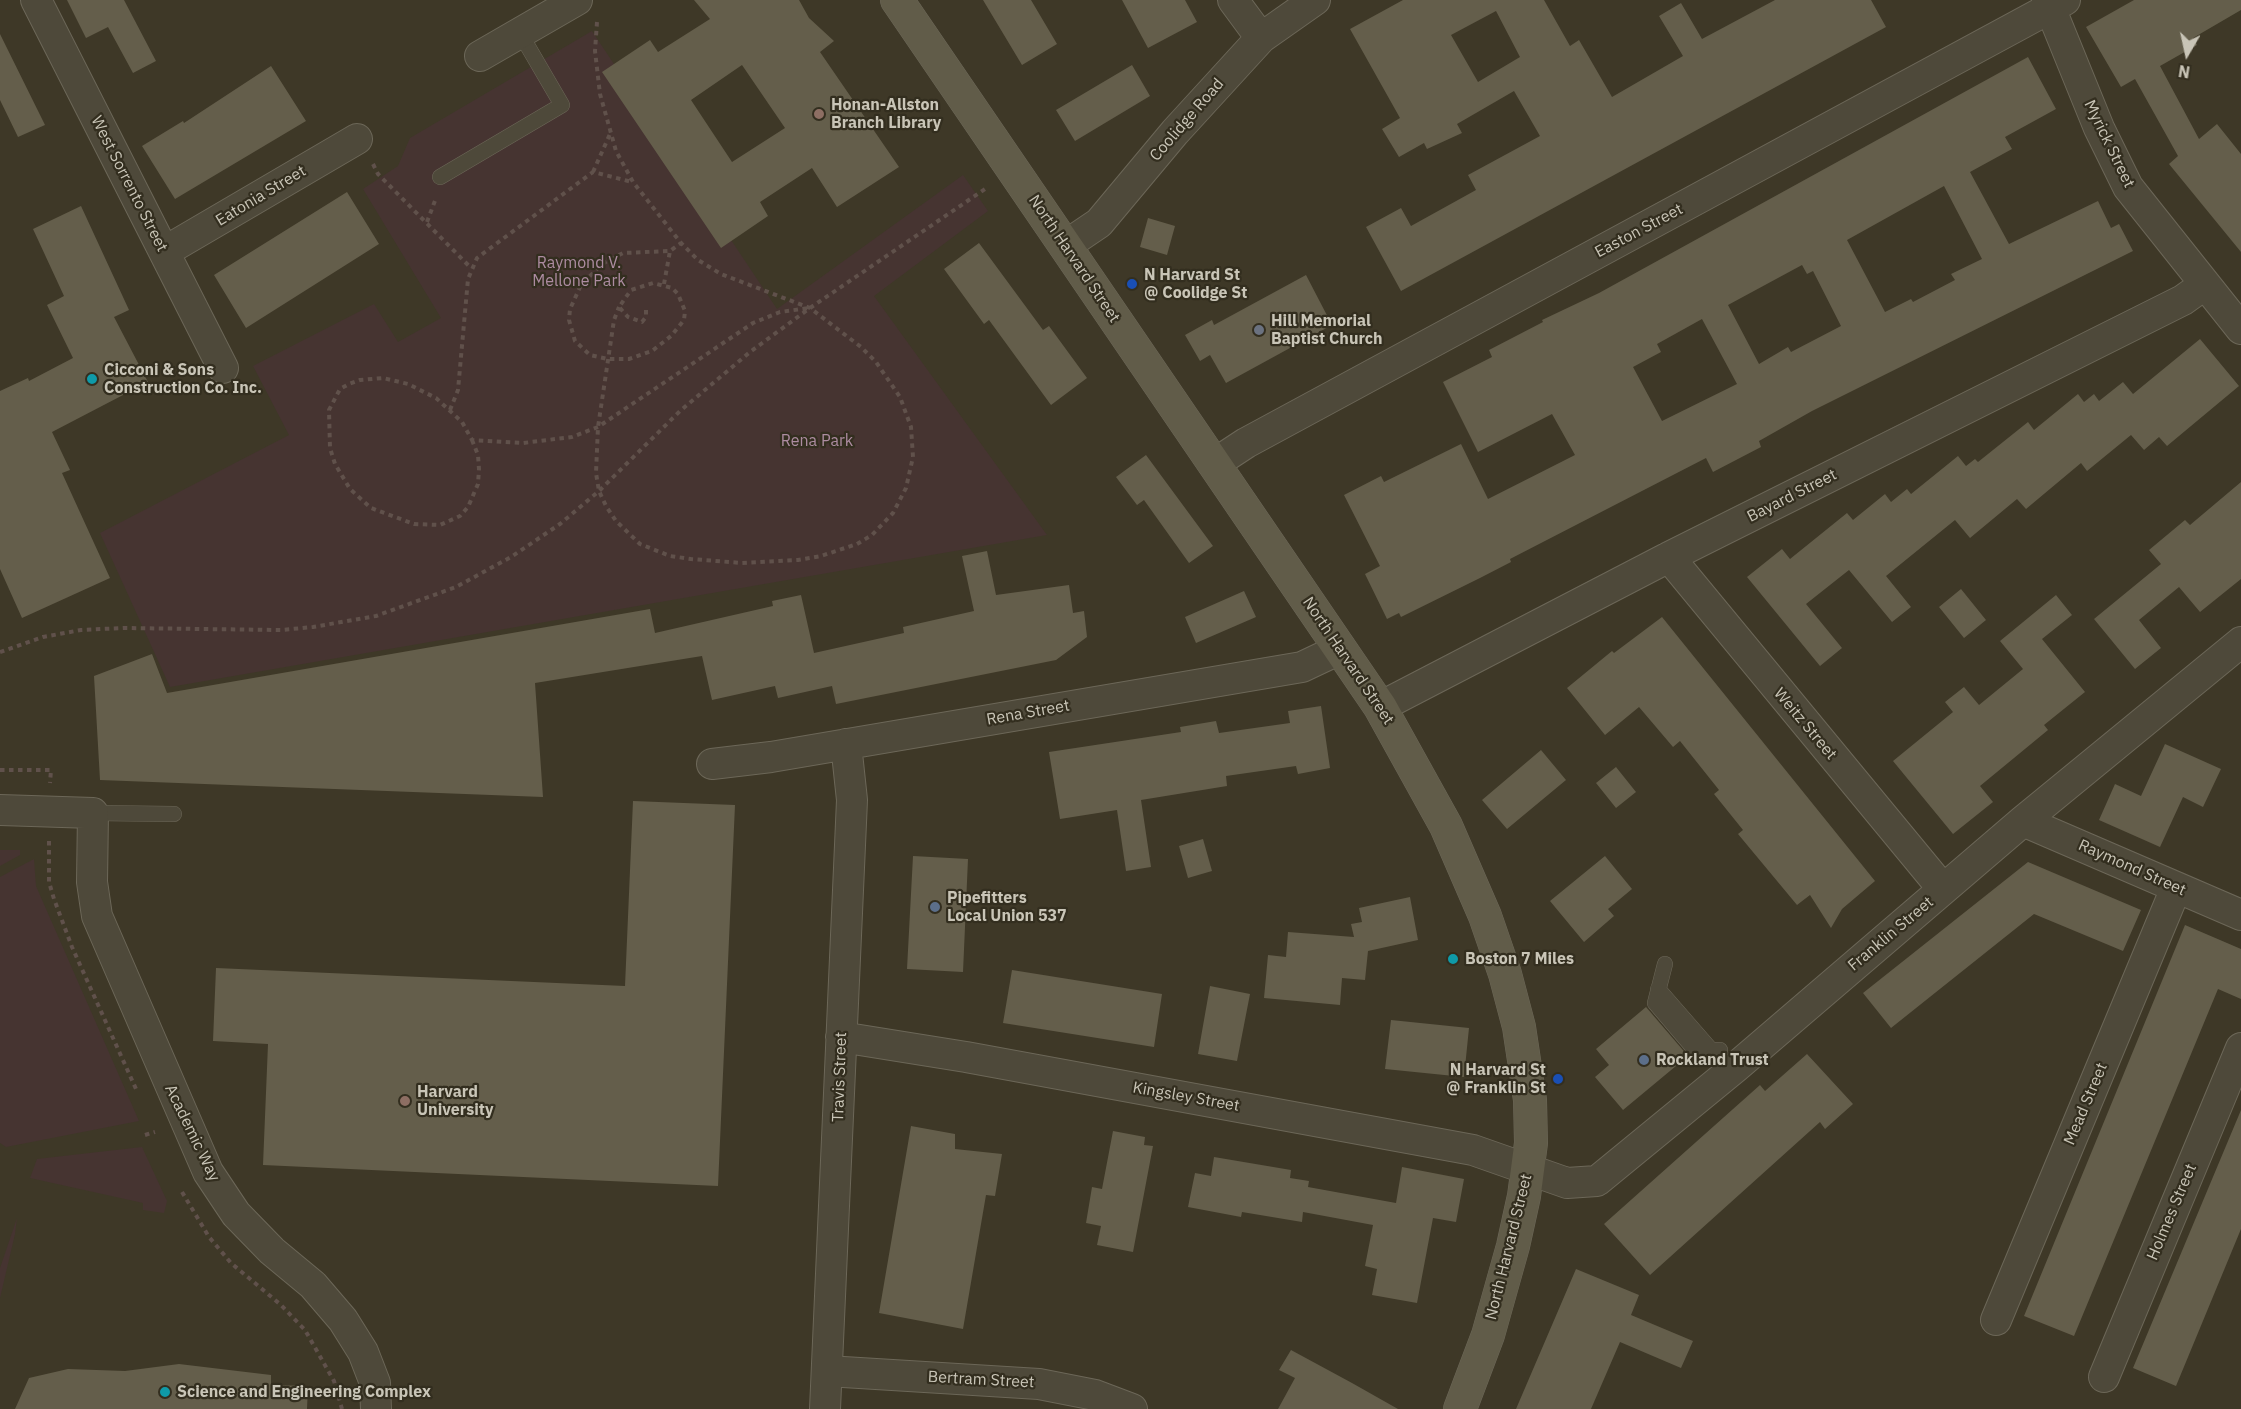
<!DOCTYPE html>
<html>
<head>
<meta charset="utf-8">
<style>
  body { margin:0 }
  #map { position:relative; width:2241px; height:1409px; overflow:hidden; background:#3e3827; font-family:"IBM Plex Sans",sans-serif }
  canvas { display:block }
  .north { position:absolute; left:2157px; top:24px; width:60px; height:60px; -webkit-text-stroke:4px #332e1f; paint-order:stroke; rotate:189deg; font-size:16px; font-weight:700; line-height:24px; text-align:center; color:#c9c5b7 }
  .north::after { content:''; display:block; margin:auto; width:21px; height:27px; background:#c9c5b7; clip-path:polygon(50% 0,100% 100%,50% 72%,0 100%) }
</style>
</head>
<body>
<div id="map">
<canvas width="2241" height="1409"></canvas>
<div class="north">N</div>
</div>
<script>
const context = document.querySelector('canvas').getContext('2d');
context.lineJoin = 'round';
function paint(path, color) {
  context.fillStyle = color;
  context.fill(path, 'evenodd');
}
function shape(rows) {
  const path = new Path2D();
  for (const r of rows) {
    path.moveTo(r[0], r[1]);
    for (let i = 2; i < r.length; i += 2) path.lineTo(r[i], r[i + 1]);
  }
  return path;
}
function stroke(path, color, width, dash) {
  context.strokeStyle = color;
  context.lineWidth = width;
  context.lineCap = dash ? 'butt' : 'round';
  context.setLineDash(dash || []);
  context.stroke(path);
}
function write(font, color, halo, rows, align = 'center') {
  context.font = font + ' "IBM Plex Sans",sans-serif';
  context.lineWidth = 4.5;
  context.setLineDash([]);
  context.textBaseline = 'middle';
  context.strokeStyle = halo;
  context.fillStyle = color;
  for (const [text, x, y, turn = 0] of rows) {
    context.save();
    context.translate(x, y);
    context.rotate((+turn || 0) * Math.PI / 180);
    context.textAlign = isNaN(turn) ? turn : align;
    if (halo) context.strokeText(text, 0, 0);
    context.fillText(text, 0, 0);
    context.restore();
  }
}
const green = shape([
  [592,31,777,309,963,175,988,211,874,296,1047,535,170,687,100,533,289,435,253,366,374,304,398,342,441,318,363,189,398,166,410,138],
  [0,850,20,850,20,855,0,866],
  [34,859,36,886,139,1121,6,1147,0,1143,0,877],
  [142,1147,167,1201,164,1213,143,1210,143,1203,30,1178,37,1159],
  [17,1218,15,1234,0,1298,0,1268]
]);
const building = shape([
  [67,0,124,0,156,61,133,73,108,27,86,38],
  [694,0,799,0,809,18,834,41,820,52,899,167,837,207,812,168,760,202,768,216,721,248,602,72,650,40,658,52,710,19],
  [742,65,785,128,732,162,691,100],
  [983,0,1031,0,1057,44,1022,65],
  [1122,0,1185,0,1197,22,1148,48],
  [1403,0,1544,0,1570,46,1579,40,1612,97,1683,56,1659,16,1681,3,1702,39,1775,0,1871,0,1886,27,1401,291,1366,227,1401,208,1411,226,1476,190,1468,175,1540,136,1514,91,1457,124,1462,133,1427,149,1424,143,1399,157,1382,129,1400,118,1350,29],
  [1496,11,1520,57,1478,82,1451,35],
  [2134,0,2241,0,2241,10,2193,38,2197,45,2160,66,2199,139,2217,124,2241,154,2241,252,2169,164,2178,156,2135,79,2121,87,2086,27],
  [0,34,45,125,18,137,0,100],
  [2028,57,2056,109,2005,137,2012,149,1970,172,2009,244,2098,201,2111,228,2119,224,2133,251,1812,411,1759,441,1761,447,1713,472,1706,458,1510,559,1511,562,1480,578,1401,617,1399,613,1387,619,1365,574,1380,566,1344,495,1381,476,1384,482,1461,444,1488,499,1575,455,1552,414,1478,452,1443,382,1492,357,1489,350,1543,322,1542,320,1599,293],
  [1944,186,1982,259,1951,274,1955,280,1913,302,1911,299,1885,312,1847,240],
  [1802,265,1807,274,1813,271,1841,326,1791,352,1788,347,1759,364,1728,305],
  [1702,319,1737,384,1662,421,1633,367,1661,352,1657,344],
  [1132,65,1150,96,1075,141,1056,110],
  [271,66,306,121,175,199,142,146,183,121,184,123],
  [347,192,379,244,246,328,214,275],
  [81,206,129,310,114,317,148,382,52,432,70,470,62,473,110,578,22,618,0,569,0,391,28,378,29,381,73,358,47,305,64,296,33,229],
  [1148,218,1175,226,1167,255,1140,247],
  [979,243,1043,330,1049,326,1087,378,1051,405,989,320,984,324,944,269],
  [1306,275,1332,325,1226,383,1210,355,1200,361,1185,335,1212,320,1214,325],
  [2200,339,2239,386,2167,446,2159,437,2144,450,2131,435,2087,471,2081,463,2026,509,2017,499,1970,538,1955,520,1886,576,1911,607,1892,622,1849,570,1806,604,1842,648,1820,666,1747,577,1782,549,1790,559,1847,513,1853,520,1885,494,1891,502,1907,489,1911,494,1958,456,1966,466,1975,459,1978,462,2028,422,2034,430,2078,394,2084,402,2094,394,2099,401,2123,382,2133,394],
  [1146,455,1213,546,1189,563,1144,500,1137,505,1116,477],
  [2241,482,2241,579,2200,612,2179,587,2139,620,2161,648,2135,669,2094,619,2161,564,2149,550,2185,520,2190,525],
  [987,551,996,595,1069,585,1073,613,1084,611,1087,637,1056,660,836,704,832,686,778,698,775,686,712,700,702,656,535,683,543,797,100,780,94,676,152,654,167,693,650,609,655,633,773,606,772,601,801,595,814,653,904,633,903,627,974,611,962,556],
  [1961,589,1986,620,1964,638,1939,607],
  [1244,591,1256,617,1196,643,1185,617],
  [2056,595,2072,615,2042,639,2085,692,2044,725,2048,730,1980,786,1993,802,1953,834,1893,761,1953,712,1945,702,1964,687,1979,705,2023,669,2000,641],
  [1662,617,1875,881,1842,909,1831,928,1810,895,1797,905,1738,834,1743,830,1714,794,1719,790,1680,741,1673,747,1639,707,1605,735,1567,688,1612,651,1614,653],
  [1321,706,1330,768,1298,774,1296,766,1226,776,1227,786,1141,800,1151,867,1126,871,1117,810,1060,819,1049,752,1181,732,1180,727,1216,721,1219,733,1290,723,1288,711],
  [2165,744,2221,769,2203,807,2183,797,2160,847,2099,820,2115,784,2141,796],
  [1541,750,1566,780,1507,829,1482,800],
  [1616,767,1636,792,1616,808,1596,783],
  [633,801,735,805,718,1186,263,1165,268,1044,213,1041,216,968,625,986],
  [1203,839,1212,871,1188,878,1179,846],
  [913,856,968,859,963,972,907,969],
  [1605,856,1632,889,1608,909,1614,916,1584,942,1550,901],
  [2028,862,2141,910,2123,951,2034,914,1891,1028,1863,993],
  [1410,897,1418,940,1368,951,1365,980,1342,978,1340,1005,1264,998,1268,955,1286,957,1288,932,1354,937,1351,924,1362,922,1359,908],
  [2185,925,2241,949,2241,999,2218,989,2074,1336,2024,1316],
  [1012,970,1162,994,1154,1047,1003,1023],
  [1210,986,1250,994,1237,1061,1198,1054],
  [1646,1007,1688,1056,1623,1110,1595,1077,1609,1065,1596,1049],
  [1391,1020,1469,1028,1464,1077,1385,1069],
  [1807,1054,1853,1104,1825,1129,1820,1122,1650,1275,1604,1224,1760,1085,1765,1091],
  [2241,1110,2241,1229,2176,1386,2133,1368],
  [911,1126,955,1134,955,1149,1002,1154,995,1196,986,1195,963,1329,879,1313],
  [1113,1131,1145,1137,1144,1145,1153,1146,1133,1252,1097,1245,1101,1226,1086,1223,1092,1187,1102,1189],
  [1214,1157,1291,1170,1290,1178,1309,1181,1308,1187,1396,1203,1402,1167,1464,1179,1456,1222,1433,1218,1417,1303,1372,1295,1377,1269,1365,1266,1373,1225,1303,1212,1302,1222,1242,1212,1241,1217,1188,1207,1195,1173,1211,1176],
  [1576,1269,1639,1295,1631,1315,1693,1341,1681,1368,1620,1342,1591,1409,1516,1409],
  [1291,1350,1352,1383,1398,1409,1278,1409,1295,1378,1279,1370],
  [179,1364,271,1375,271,1385,308,1386,307,1409,15,1409,29,1378,68,1369,125,1371]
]);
const path = shape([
  [597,22,595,51,600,94,616,151,633,182,681,243,698,260,721,274,810,308,861,347,876,362,900,397,911,427,913,457,906,488,893,513,872,535,857,544,821,556,798,560,742,563,691,559,670,556,640,544,616,521,606,506,599,491,596,473,598,427,614,320,619,307],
  [373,164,378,174,471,268],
  [593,172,610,134],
  [427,222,436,198],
  [664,284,670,251],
  [646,310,646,317,642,322,628,317,619,307,631,290,653,283,672,288,678,294,685,311,684,320,671,336,652,351,629,359,608,359,590,355,575,341,569,320,570,309,581,285,602,264,623,253,670,251,681,243],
  [450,410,458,390,468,279,477,258,593,172,632,182],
  [472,440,478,455,479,469,478,484,468,507,460,516,440,525,414,524,371,508,350,489,335,464,330,448,329,410,340,389,349,384,360,380,383,378,408,384,436,398,462,422,472,440,523,443,572,437,598,427,753,323,780,312,809,308],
  [0,652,43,637,81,630,123,628,281,630,313,627,376,616,456,587,511,557,560,524,599,491,680,411,750,352,810,308,988,187],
  [0,770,51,770,50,783],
  [49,841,49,882,54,899,72,947,136,1089],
  [145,1135,155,1132],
  [182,1192,209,1237,231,1263,281,1305,305,1330,334,1381,342,1409]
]);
const service = shape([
  [440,177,562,105,520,33],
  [93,813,174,814],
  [1665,964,1655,1003,1695,1050,1720,1050],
  [1658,989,1712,1051]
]);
const minor = shape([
  [36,0,223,368],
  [1233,0,1261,38],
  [2047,0,2099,128,2128,187,2241,329],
  [480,56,577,0],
  [1065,246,1099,223,1175,132,1261,38,1315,0],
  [164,252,357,139],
  [1214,464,1246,443,2065,0],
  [1669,557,1943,889],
  [1380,707,1669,557,2183,300,2204,285],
  [712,764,771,757,1302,667,1340,649],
  [0,810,93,813,92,882,97,916,208,1172,236,1214,272,1251,313,1285,343,1320,363,1352,375,1383,376,1409],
  [2023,821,2241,915],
  [841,1037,966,1057,1473,1150,1567,1183,1597,1181,1736,1067,2023,821,2241,642],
  [1996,1320,2176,888],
  [827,1371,1039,1384,1095,1395,1132,1409],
  [2104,1377,2241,1048],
  [825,1409,852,800,846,744]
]);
const secondary = shape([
  [897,0,1380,707,1446,826,1485,916,1505,974,1519,1027,1530,1100,1531,1143,1524,1196,1513,1246,1488,1335,1460,1409]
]);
const markers = [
  [819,114,6,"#8d6e63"],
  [1132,284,6,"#1a4fb4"],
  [1259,330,6,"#6b7280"],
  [92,379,6,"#0f9aa8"],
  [935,907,6,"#5c6f8a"],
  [1453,959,6,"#0f9aa8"],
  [1644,1060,6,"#5c6f8a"],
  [1558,1079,6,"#1a4fb4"],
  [405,1101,6,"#8d6e63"],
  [165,1392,6,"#0f9aa8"]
];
const poiNames = [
  ["Honan-Allston",831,105],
  ["Branch Library",831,123],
  ["N Harvard St",1144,275],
  ["@ Coolidge St",1144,293],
  ["Hill Memorial",1271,321],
  ["Baptist Church",1271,339],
  ["Cicconi & Sons",104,370],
  ["Construction Co. Inc.",104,388],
  ["Pipefitters",947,898],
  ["Local Union 537",947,916],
  ["Boston 7 Miles",1465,959],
  ["Rockland Trust",1656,1060],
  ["N Harvard St",1546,1070,"right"],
  ["@ Franklin St",1546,1088,"right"],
  ["Harvard",417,1092],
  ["University",417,1110],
  ["Science and Engineering Complex",177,1392]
];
const streetNames = [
  ["Coolidge Road",1187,120,-49],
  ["Myrick Street",2109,144,64],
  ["West Sorrento Street",129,184,63],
  ["Eatonia Street",261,196,-31],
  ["Easton Street",1639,231,-28],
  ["North Harvard Street",1074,259,56],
  ["Bayard Street",1792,496,-27],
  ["North Harvard Street",1348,661,56],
  ["Rena Street",1028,713,-10],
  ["Weitz Street",1805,724,50],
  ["Raymond Street",2132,868,24],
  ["Franklin Street",1891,934,-40],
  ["Travis Street",840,1077,-88],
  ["Kingsley Street",1186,1097,10],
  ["Mead Street",2086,1104,-67],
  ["Academic Way",192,1133,64],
  ["Holmes Street",2172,1212,-67],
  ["North Harvard Street",1509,1247,-76],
  ["Bertram Street",981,1380,3]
];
const parkNames = [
  ["Raymond V.",579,263],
  ["Mellone Park",579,281],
  ["Rena Park",817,441]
];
paint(green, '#463431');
paint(building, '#645e4b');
stroke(service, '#6c6758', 16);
stroke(minor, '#6c6758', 32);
stroke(secondary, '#6c6758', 34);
stroke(path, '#60514b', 4, [4.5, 4.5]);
stroke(service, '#4e493a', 15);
stroke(minor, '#4e493a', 30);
stroke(secondary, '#615c49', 33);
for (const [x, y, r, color] of markers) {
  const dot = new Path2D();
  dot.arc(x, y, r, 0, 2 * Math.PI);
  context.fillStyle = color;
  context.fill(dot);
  stroke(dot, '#332e1f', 2);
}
write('bold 16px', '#c9c5b7', '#332e1f', poiNames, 'left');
write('16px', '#c9c5b7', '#332e1f', streetNames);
write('16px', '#ad8ca1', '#332e1f', parkNames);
</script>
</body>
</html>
